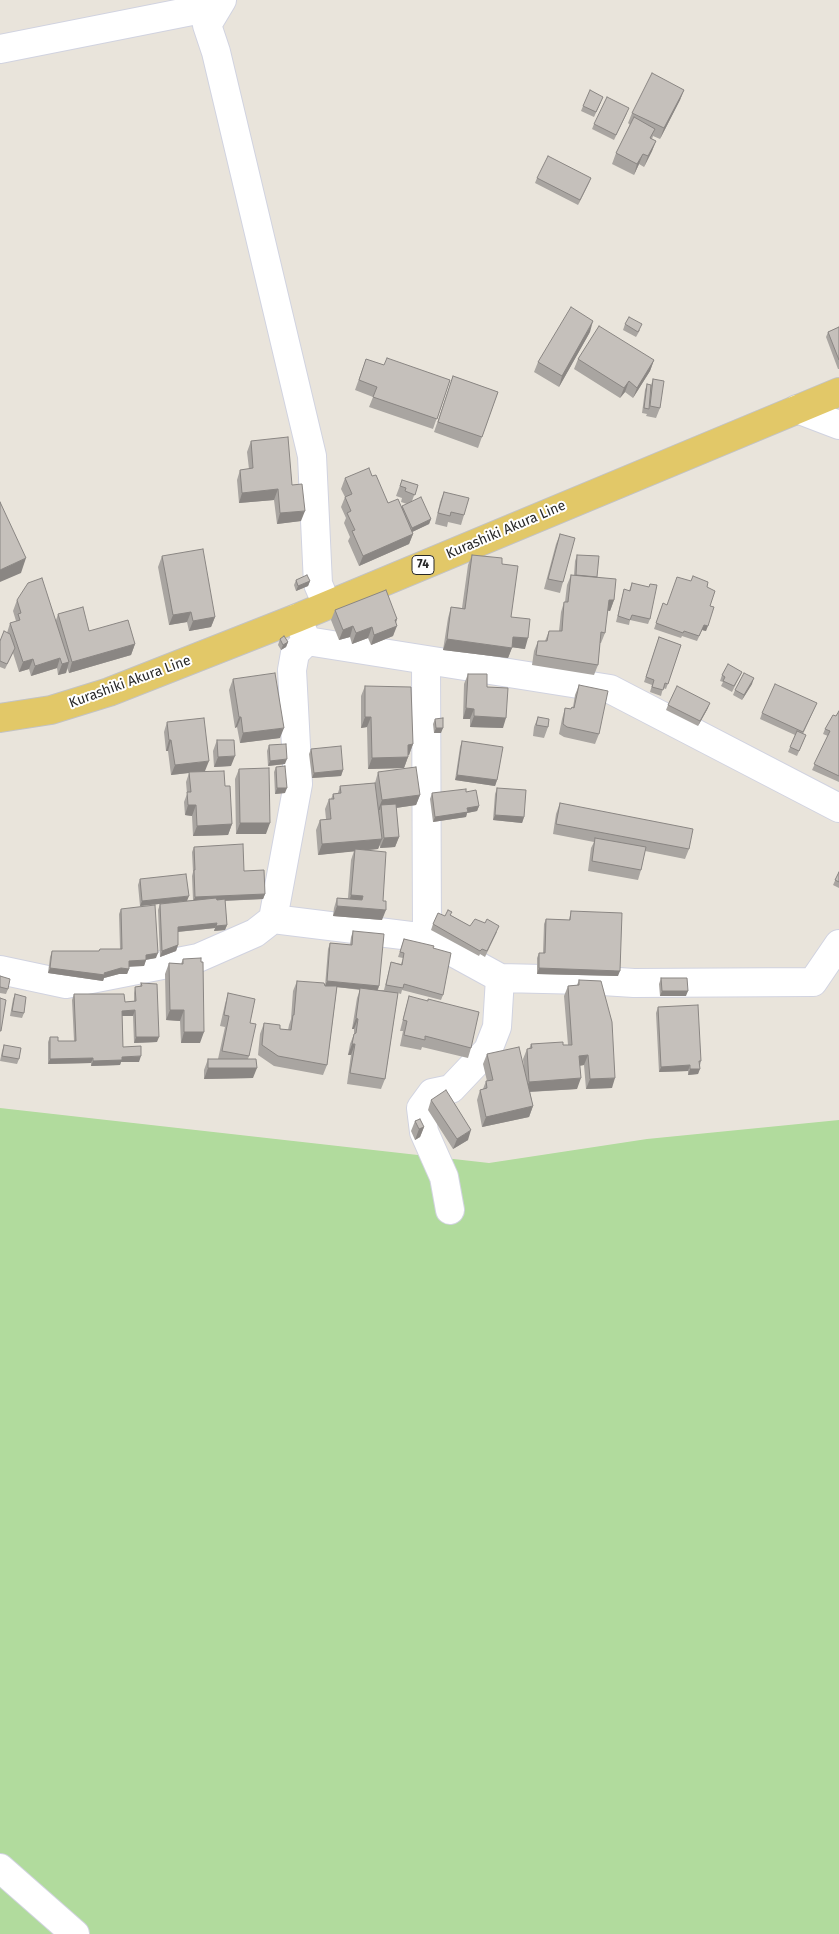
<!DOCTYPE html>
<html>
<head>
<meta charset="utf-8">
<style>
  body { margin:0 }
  canvas { display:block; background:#e9e4db }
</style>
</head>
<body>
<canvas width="839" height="1934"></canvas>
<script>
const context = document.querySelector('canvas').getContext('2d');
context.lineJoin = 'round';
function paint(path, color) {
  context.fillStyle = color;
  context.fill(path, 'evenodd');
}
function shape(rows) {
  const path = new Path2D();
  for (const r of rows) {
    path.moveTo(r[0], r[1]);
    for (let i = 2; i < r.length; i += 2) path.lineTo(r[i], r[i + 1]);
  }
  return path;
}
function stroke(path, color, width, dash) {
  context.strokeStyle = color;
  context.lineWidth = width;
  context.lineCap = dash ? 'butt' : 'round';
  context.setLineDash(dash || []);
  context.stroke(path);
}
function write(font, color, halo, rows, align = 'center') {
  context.font = font + ' "Fira Sans",sans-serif';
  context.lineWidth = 4;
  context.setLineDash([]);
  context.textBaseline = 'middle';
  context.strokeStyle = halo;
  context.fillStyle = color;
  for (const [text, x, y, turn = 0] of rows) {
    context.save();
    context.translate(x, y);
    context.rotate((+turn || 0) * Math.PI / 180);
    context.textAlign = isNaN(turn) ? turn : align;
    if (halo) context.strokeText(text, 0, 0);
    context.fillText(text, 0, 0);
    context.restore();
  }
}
const green = shape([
  [0,1108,489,1163,647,1139,839,1120,839,1934,0,1934]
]);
const minor = shape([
  [222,0,207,25,216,52,312,456,318,584,327,605],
  [0,49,217,6],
  [797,409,839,425],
  [307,641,610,689,839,808],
  [426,660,427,938],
  [273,919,427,938,500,978,587,980,634,983,813,982,839,944],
  [0,970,66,984,198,958,255,933,273,919,298,784,292,670,295,653,307,641,297,618],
  [450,1210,444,1177,424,1132,421,1108,432,1093,451,1089,488,1050,497,1027,500,978],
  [0,1868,75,1934]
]);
const major = shape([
  [0,718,51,710,109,692,297,618,839,392]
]);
const wall = shape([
  [684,90,680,100,660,139,653,136,652,139,656,141,652,151,644,167,639,164,634,175,612,164,616,153,630,125,628,123,632,113],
  [601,102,594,117,581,111,583,106],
  [627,113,614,140,592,129,594,124],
  [537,178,591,178,578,205,535,183],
  [625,324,640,330,636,337,623,330],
  [839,327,839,369,838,369,826,337,828,332],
  [590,332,559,387,534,372,538,362],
  [366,359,384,365,450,380,433,429,369,407,373,397,355,390],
  [578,359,654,360,650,371,633,398,625,392,620,398,574,369],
  [453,376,498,392,478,448,434,432],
  [653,379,660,408,656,418,646,416,647,414,642,413,645,390,647,384,651,385],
  [251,441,292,485,301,521,277,524,274,500,239,503,237,480,240,470,249,469,247,452],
  [372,476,388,503,401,507,402,506,407,504,401,502,402,498,396,496,402,480,418,485,412,501,431,519,429,524,412,532,413,534,409,544,359,566,348,541,350,537,344,523,346,518,341,507,345,497,341,489,345,478],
  [444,492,464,515,461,525,448,522,447,527,435,524,440,502],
  [560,534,563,582,560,593,544,589,556,544],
  [472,555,502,564,511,617,525,649,512,647,508,658,443,650,448,618,451,607,462,608,468,565],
  [577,555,597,577,614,600,610,611,607,610,605,633,601,643,600,643,598,665,594,675,532,665,534,651,538,641,545,641,549,631,559,631,561,612,564,602,565,602,567,585,571,575,574,575,575,561],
  [162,556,215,617,211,627,189,631,187,622,169,625,158,567],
  [296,580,310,581,308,586,296,591,294,585],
  [632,583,650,619,648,624,630,620,629,625,616,622,624,589,629,591],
  [707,587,710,606,706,631,702,630,697,641,682,636,681,638,654,629,663,603,667,605],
  [17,600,56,620,58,614,89,631,135,644,131,655,69,673,67,668,66,673,58,675,57,668,31,676,29,669,19,672,13,653,5,669,0,667,0,641,7,633,10,623,16,622,16,621,13,611],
  [335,610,397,619,393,636,371,645,368,638,352,644,350,637,339,640,331,620],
  [659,637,681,645,666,689,663,688,661,696,650,692,652,685,644,682],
  [280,639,288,642,286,647,281,650,278,645],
  [742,672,732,692,721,686,723,682,720,681,722,675],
  [468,674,487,687,503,728,470,727,470,719,463,719,464,684],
  [233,679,280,738,240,743,237,727,235,728,229,690],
  [752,684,742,700,733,695,735,690],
  [579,685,599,734,595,744,564,737,559,734,562,719,565,708,571,709,573,707,575,695],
  [365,686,413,744,409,755,408,755,408,757,404,768,368,769,367,727,361,728,361,696],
  [817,703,803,734,804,740,797,756,788,752,795,735,760,719,762,713],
  [668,705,708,708,698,726,666,710],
  [839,711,839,782,812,770,828,736,823,734,825,729,836,716],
  [538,717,548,727,544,738,533,736,534,727],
  [435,719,441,733,434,733,433,724],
  [167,722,205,771,225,786,232,824,228,835,193,836,192,816,185,815,184,802,187,794,186,782,189,773,171,775,168,751,166,751,164,732],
  [217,740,231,766,214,767,213,751],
  [462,741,497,780,495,786,455,780,460,747],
  [269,745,285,764,268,766,267,751],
  [311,749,343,770,341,776,312,778,309,754],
  [276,767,285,793,275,794,274,772],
  [239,769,266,834,236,834,235,779],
  [378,772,420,795,416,805,396,808,399,837,395,847,380,848,380,845,378,849,366,850,383,901,382,920,333,916,334,908,337,898,348,898,351,860,354,851,318,855,316,830,320,820,326,819,325,809,329,799,331,799,333,794,338,793,340,786,375,783],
  [497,788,524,817,522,823,493,820,495,794],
  [466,792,479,806,477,811,467,813,466,817,433,822,430,799,432,793],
  [560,803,689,849,685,859,645,851,641,870,638,880,588,871,591,848,594,842,553,834,556,814],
  [194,847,244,871,265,894,263,899,225,901,227,925,225,930,214,931,215,928,178,932,178,945,176,951,160,957,158,910,160,904,193,900,192,876,193,872,192,852],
  [839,872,839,888,833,885],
  [140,879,187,901,140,906,138,885],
  [121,909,156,958,146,960,144,966,129,966,129,969,127,974,119,974,104,978,103,981,48,973,50,957,52,951,99,951,100,949,120,949,119,914],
  [571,911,618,976,537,974,537,958,539,953,543,953,544,924,546,919,569,920],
  [450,915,470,926,497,932,485,957,480,954,479,956,431,930,433,924,445,916],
  [353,931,379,986,378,990,384,990,391,962,401,964,403,958,398,957,404,939,433,948,443,995,441,1000,402,990,401,994,398,993,385,1079,381,1089,347,1084,351,1055,348,1055,350,1044,354,1034,354,1029,352,1029,357,998,360,990,337,987,327,1065,323,1075,274,1066,258,1055,260,1034,264,1023,280,1029,288,1030,289,1025,291,1019,293,991,297,981,325,986,328,949,330,943,350,945,351,937],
  [183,959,200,1043,181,1043,180,1021,166,1020,165,974,169,963,181,964],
  [0,976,8,989,6,994,0,993],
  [661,978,686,996,660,996,659,984],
  [579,980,612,1088,586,1089,584,1065,580,1066,577,1089,530,1092,533,1106,529,1117,482,1127,477,1100,480,1090,483,1089,486,1081,487,1081,483,1064,487,1054,524,1068,523,1059,527,1049,529,1049,531,1044,568,1045,564,996,568,986,577,985],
  [141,983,157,1042,134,1043,133,1016,122,1016,123,1047,139,1062,121,1062,120,1065,91,1066,91,1063,48,1064,48,1042,50,1037,58,1041,74,1041,72,1000,74,994,125,1002,134,1001,134,993,135,987,140,986],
  [228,993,250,1023,249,1056,248,1059,253,1078,204,1079,204,1070,208,1059,218,1059,225,1027,220,1026,225,1004],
  [15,994,24,1013,22,1018,10,1016,13,999],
  [409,996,471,1048,468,1058,422,1047,421,1050,400,1046,403,1031,400,1031,406,1007],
  [658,1007,701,1061,698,1074,688,1075,688,1071,659,1072,656,1013],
  [4,1045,19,1059,17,1064,0,1061,2,1051],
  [431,1100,468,1140,453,1149,428,1110],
  [415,1121,424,1127,420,1137,415,1140,411,1131]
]);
const shadedWall = shape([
  [684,90,680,100,660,139,664,128],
  [656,141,652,151,644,167,648,156],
  [643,154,639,164,634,175,637,164],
  [591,178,589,183,578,205,580,200],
  [593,321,590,332,559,387,562,376],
  [654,360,650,371,633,398,637,388],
  [629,381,625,392,620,398,624,388],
  [278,489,274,500,239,503,242,493],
  [305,511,301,521,277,524,280,513],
  [431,519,429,524,410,533,412,528],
  [413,534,409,544,359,566,363,556],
  [26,558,21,573,0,582,0,570],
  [310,581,308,586,296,591,298,586],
  [609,600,614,600,610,611,605,610],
  [191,612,187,622,169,625,173,615],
  [215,617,211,627,189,631,193,621],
  [397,619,394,627,397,626,393,636,371,645,374,635],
  [704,625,708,626,706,631,702,630,697,641],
  [353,626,350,637,339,640,343,630],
  [372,627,368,638,352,644,356,633],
  [513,637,528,638,525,649,510,647],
  [447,639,512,648,508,658,443,650],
  [288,642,286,647,281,650,283,645],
  [135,644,131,655,69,673,72,662],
  [60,658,57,668,31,676,35,666],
  [33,659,29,669,19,672,23,662],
  [69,662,66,673,58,675,62,664],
  [754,678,752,684,742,700,744,695],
  [710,703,708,708,698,726,700,721],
  [466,708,474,709,470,719,463,719],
  [474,716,506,718,503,728,470,727],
  [239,717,241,717,237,727,235,728],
  [365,717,371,717,367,727,361,728],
  [284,728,280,738,240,743,243,733],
  [436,728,443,728,441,733,434,733],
  [169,740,171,740,168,751,166,751],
  [413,744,409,755,404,755,408,745],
  [235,756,231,766,214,767,218,757],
  [408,757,404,768,368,769,372,758],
  [287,759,285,764,268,766,270,761],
  [209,761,205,771,171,775,175,765],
  [343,770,341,776,312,778,314,773],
  [457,775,497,780,495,786,455,780],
  [277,788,287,788,285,793,275,794],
  [420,795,416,805,382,810,381,805,380,810,378,810,382,800],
  [188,805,196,805,192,816,185,815],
  [479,806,477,811,467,813,466,817,433,822,435,817,467,808],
  [495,815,524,817,522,823,493,820],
  [240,823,270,823,266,834,236,834],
  [232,824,228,835,193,836,197,826],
  [399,837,395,847,380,848,384,838],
  [382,839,378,849,318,855,322,844],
  [265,894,263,899,193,902,195,897],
  [351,895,363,896,359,907,348,906],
  [189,896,187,901,140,906,142,901],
  [337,906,386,910,382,920,333,916],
  [217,923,215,928,176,932,178,927],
  [227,925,225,930,214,931,216,926],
  [178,945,176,951,160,957,162,951],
  [158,953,156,958,144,960,146,955],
  [146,960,144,966,127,967,129,961],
  [50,968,104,973,121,968,129,969,127,974,119,974,104,978,103,981,48,973],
  [539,968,620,971,618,976,537,974],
  [327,981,379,986,377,991,325,986],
  [662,991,688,991,686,996,660,996],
  [135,1010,133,1016,120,1016,122,1011],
  [170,1010,184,1010,180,1021,166,1020],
  [356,1018,358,1019,354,1029,352,1029],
  [184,1032,204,1032,200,1043,181,1043],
  [136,1037,159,1037,157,1042,134,1043],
  [352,1044,355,1044,351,1055,348,1055],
  [588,1055,584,1065,575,1066,579,1056],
  [141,1056,139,1062,121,1062,120,1065,91,1066,93,1061,122,1057],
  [93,1058,91,1063,48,1064,50,1059],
  [690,1065,688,1071,659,1072,661,1067],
  [208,1068,257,1068,253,1078,204,1079],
  [690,1069,700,1069,698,1074,688,1075],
  [581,1078,577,1089,525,1092,529,1082],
  [615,1078,612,1088,586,1089,590,1079],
  [533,1106,529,1117,482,1127,486,1117],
  [424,1127,420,1137,415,1140,419,1129],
  [471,1130,468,1140,453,1149,457,1139]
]);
const building = shape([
  [652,73,684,90,664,128,632,113,652,73],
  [590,90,603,97,596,112,583,106,590,90],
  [607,97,629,108,616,135,594,124,607,97],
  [634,117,655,129,650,138,656,141,648,156,643,154,637,164,616,153,634,117],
  [548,156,591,178,580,200,537,178,548,156],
  [571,307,593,321,562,376,538,362,571,307],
  [629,317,642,324,638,332,625,324,629,317],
  [599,326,654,360,637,388,629,381,624,388,578,359,599,326],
  [839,327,839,360,828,332,839,327],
  [387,358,450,380,437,419,373,397,377,387,359,380,366,359,384,365,387,358],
  [453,376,498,392,482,437,438,422,453,376],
  [653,379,664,381,660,408,650,406,653,379],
  [647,384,651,385,649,409,644,408,647,384],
  [288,437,292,485,302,484,305,511,280,513,278,489,242,493,240,470,253,468,251,441,288,437],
  [369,468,372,476,376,475,388,503,398,499,413,534,363,556,352,531,355,530,347,513,351,511,345,497,352,494,345,478,369,468],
  [402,480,418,485,415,495,405,491,406,488,400,486,402,480],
  [444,492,469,498,464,515,451,512,450,516,438,513,444,492],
  [421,497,431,519,412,528,402,506,421,497],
  [0,502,26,558,0,570,0,502],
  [560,534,575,538,563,582,548,579,560,534],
  [203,549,215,617,193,621,191,612,173,615,162,556,203,549],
  [472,555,502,558,502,564,518,566,511,617,530,619,528,638,513,637,512,648,447,639,451,607,465,609,472,555],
  [577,555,599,556,597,577,576,575,577,555],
  [307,575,310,581,298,586,296,580,307,575],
  [571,575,616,579,614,600,609,600,605,633,601,632,598,665,536,655,538,641,547,641,549,631,562,631,564,602,568,602,571,575],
  [693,576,708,582,707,587,715,591,710,606,714,607,708,626,704,625,699,636,684,631,683,633,656,623,663,603,667,605,677,577,691,581,693,576],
  [42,578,69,662,62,664,60,658,35,666,33,659,23,662,10,623,20,620,18,614,21,613,17,600,28,583,42,578],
  [632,583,649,587,650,584,657,585,650,619,632,615,630,620,618,616,624,589,630,591,632,583],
  [386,590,397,619,395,620,397,626,374,635,372,627,356,633,353,626,343,630,335,610,386,590],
  [83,607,89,631,128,620,135,644,72,662,58,614,83,607],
  [4,631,10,634,15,648,7,664,0,661,0,641,4,631],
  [284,636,288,642,283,645,280,639,284,636],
  [659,637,681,645,668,684,665,683,663,690,652,687,654,680,646,677,659,637],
  [728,664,742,672,734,686,723,681,725,677,722,675,728,664],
  [275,673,284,728,243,733,241,717,239,717,233,679,275,673],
  [744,673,754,678,744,695,735,690,744,673],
  [468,674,487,674,487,687,508,688,506,718,474,716,474,709,466,708,468,674],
  [775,684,817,703,803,732,762,713,775,684],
  [579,685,608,691,599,734,567,727,563,724,565,708,571,709,572,707,574,708,579,685],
  [365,686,411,687,413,744,408,745,408,757,372,758,371,717,365,717,365,686],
  [677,686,710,703,700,721,668,705,677,686],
  [839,711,839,776,814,764,830,731,825,729,833,715,836,716,839,711],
  [538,717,549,719,548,727,536,725,538,717],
  [204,718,209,761,175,765,171,740,169,740,167,722,204,718],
  [443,718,443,728,436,728,435,719,443,718],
  [797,731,806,735,799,751,790,747,797,731],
  [217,740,234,740,235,756,218,757,217,740],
  [462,741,503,747,497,780,457,775,462,741],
  [286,744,287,759,270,761,269,745,286,744],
  [341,746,343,770,314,773,311,749,341,746],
  [285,766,287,788,277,788,276,767,285,766],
  [416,767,420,795,382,800,378,772,416,767],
  [269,768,270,823,240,823,239,769,269,768],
  [224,771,225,786,230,786,232,824,197,826,196,805,188,805,187,792,191,792,189,772,224,771],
  [375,783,382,839,322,844,320,820,331,819,329,799,334,799,333,794,341,793,340,786,375,783],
  [497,788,526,790,524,817,495,815,497,788],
  [466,789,466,792,476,790,479,806,467,808,468,812,435,817,432,793,466,789],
  [560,803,693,829,689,849,556,824,560,803],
  [396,804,399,837,384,838,381,805,396,804],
  [595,838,646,847,641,870,592,861,595,838],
  [243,844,244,871,264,870,265,894,195,897,194,870,195,870,194,847,243,844],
  [355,849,386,852,383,901,386,901,386,910,337,906,337,898,362,900,363,896,351,895,355,849],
  [839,872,839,882,835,880,839,872],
  [186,874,189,896,142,901,140,879,186,874],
  [216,898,217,900,225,899,227,925,216,926,217,923,178,927,178,945,162,951,160,904,216,898],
  [155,905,158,953,146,955,146,960,129,961,129,969,121,968,104,973,105,975,50,968,52,951,99,951,100,949,122,949,121,909,155,905],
  [448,910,452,912,450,915,470,926,475,919,485,923,487,919,499,926,487,951,482,949,480,951,433,924,438,913,445,916,448,910],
  [571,911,622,913,620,971,539,968,539,953,545,953,546,919,570,920,571,911],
  [353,931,384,934,379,986,327,981,330,943,352,945,353,931],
  [404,939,434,946,433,948,451,953,443,995,404,984,403,988,386,985,391,962,402,965,404,953,400,952,404,939],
  [201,958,201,962,203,962,204,1032,184,1032,184,1010,170,1010,169,963,183,964,183,959,201,958],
  [0,976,10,979,8,989,0,987,0,976],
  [661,978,687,978,688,991,662,991,661,978],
  [579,980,601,981,612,1022,615,1078,590,1079,588,1055,579,1056,581,1078,529,1082,527,1049,532,1048,531,1044,563,1042,563,1045,572,1045,568,986,579,985,579,980],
  [297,981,324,983,325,986,337,986,327,1065,278,1056,262,1045,264,1023,280,1025,280,1029,291,1030,293,1015,294,1015,297,981],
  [141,983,157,984,159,1037,136,1037,135,1010,122,1011,123,1047,141,1046,141,1056,122,1057,122,1060,93,1061,93,1058,50,1059,50,1037,58,1037,58,1041,76,1041,74,994,124,994,125,1002,136,1001,135,987,142,986,141,983],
  [360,988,398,993,385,1079,350,1073,355,1044,352,1044,354,1034,356,1033,358,1019,356,1018,360,988],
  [228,993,255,999,250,1023,256,1024,249,1056,222,1051,229,1016,224,1015,228,993],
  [15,994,26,997,24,1013,12,1011,15,994],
  [409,996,428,1001,428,999,479,1012,471,1048,425,1036,425,1040,404,1035,407,1021,403,1020,409,996],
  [0,998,6,1000,1,1031,0,1031,0,998],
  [698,1005,701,1061,699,1061,700,1069,690,1069,690,1065,661,1067,658,1007,698,1005],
  [4,1045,21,1048,19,1059,2,1056,4,1045],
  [519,1047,533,1106,486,1117,480,1090,487,1088,486,1081,493,1080,487,1054,519,1047],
  [208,1059,256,1059,257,1068,208,1068,208,1059],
  [446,1090,471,1130,457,1139,431,1100,446,1090],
  [420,1119,424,1127,419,1129,415,1121,420,1119]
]);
const shields = [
  [423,565,22]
];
const shieldNames = [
  ["74",423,565]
];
const streetNames = [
  ["Kurashiki Akura Line",506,530,-23],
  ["Kurashiki Akura Line",130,682,-20]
];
paint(green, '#b1db9d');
stroke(minor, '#d1d3e0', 30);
stroke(major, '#c3c3c3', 30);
stroke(minor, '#fff', 28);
stroke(major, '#e2c868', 28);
paint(wall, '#a9a5a1');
paint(shadedWall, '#8a8683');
paint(building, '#c5c0bb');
stroke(building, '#8a8683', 1);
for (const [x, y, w] of shields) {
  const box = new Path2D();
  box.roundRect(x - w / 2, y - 9.5, w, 19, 4);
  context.fillStyle = '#fff';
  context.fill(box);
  stroke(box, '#282828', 1);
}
write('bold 12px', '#282828', null, shieldNames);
write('14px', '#282828', '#fff', streetNames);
</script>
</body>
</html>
